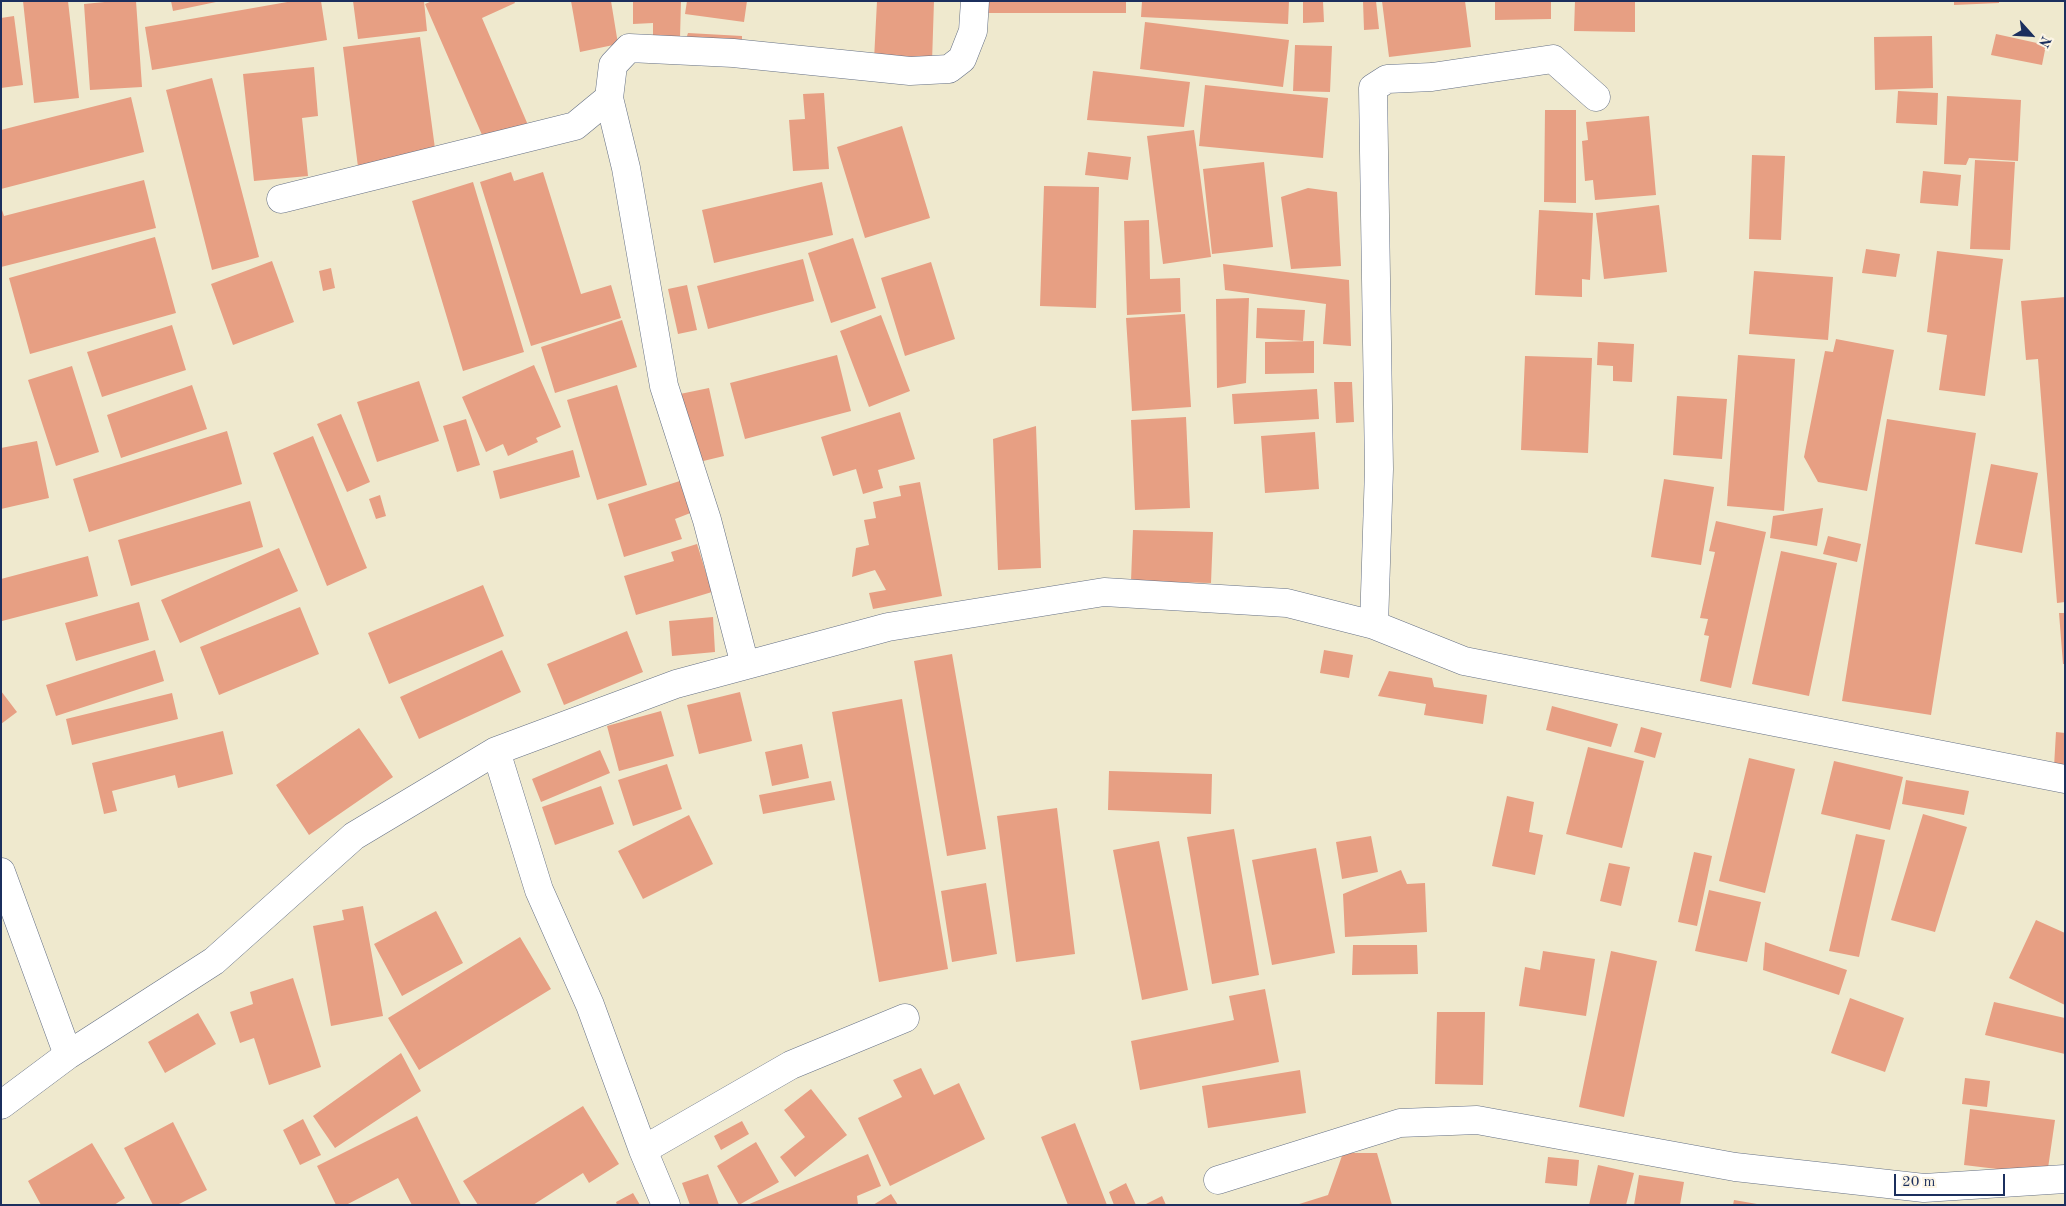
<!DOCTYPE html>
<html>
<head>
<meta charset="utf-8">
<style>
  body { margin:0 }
  #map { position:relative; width:2066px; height:1206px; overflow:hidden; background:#efe9ce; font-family:"Old Standard TT",serif }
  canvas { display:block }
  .frame { position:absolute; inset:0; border:2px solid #1b2f5e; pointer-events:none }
  .north { position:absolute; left:2006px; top:10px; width:50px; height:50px; -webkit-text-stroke:4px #fcf5e5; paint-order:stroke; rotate:116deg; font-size:14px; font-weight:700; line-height:20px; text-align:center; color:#1b2f5e }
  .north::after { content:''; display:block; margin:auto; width:18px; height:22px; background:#1b2f5e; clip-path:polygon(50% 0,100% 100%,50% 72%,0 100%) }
  .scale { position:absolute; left:1894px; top:1174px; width:111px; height:22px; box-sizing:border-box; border:2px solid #1b2f5e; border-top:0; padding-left:6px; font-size:15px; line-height:18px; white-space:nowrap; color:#1b2f5e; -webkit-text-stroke:4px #fcf5e5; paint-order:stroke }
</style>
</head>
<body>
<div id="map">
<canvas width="2066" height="1206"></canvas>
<div class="frame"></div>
<div class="north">N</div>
<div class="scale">20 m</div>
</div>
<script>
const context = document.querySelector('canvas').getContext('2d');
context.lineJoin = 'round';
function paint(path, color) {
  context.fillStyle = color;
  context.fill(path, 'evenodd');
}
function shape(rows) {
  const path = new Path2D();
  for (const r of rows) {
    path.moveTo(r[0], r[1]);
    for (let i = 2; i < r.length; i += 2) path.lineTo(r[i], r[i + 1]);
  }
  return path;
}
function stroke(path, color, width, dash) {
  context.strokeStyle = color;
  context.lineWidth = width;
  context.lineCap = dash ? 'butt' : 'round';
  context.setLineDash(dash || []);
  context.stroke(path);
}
const building = shape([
  [23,1,68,1,79,98,34,103],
  [115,1,136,1,142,87,90,90,84,4],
  [171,1,216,1,216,2,173,11],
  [293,1,321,1,327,40,152,70,145,27],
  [353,1,424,1,427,31,358,39],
  [432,1,514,1,515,3,482,18,528,125,486,144,425,4],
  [571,1,611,1,618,44,580,52],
  [633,1,681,1,680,38,653,38,653,23,633,24],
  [687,1,747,1,744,22,685,14],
  [877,1,934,1,932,62,874,60],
  [977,1,1126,1,1126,13,977,13],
  [1142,1,1289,1,1288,24,1141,17],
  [1303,1,1323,1,1324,22,1303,23],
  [1363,1,1376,1,1379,29,1364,30],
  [1382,1,1465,1,1471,47,1389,57],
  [1495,1,1551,1,1551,19,1495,20],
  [1575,1,1635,1,1635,32,1574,31],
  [1954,1,1999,1,1999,3,1954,5],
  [14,16,23,85,1,88,1,18],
  [1145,22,1289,40,1283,87,1140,69],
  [688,33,742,36,742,49,683,48],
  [1996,34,2046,45,2042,65,1991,55],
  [1932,36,1933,88,1875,90,1874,37],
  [420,37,436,156,358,167,343,47],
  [1295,45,1332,46,1330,92,1293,91],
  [314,67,318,116,302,118,308,176,254,181,243,74],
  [1093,71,1190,82,1184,127,1087,120],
  [212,78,259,257,212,270,166,90],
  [1205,85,1328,98,1323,158,1199,146],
  [1898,91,1938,93,1937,125,1896,123],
  [824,93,829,169,793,171,789,120,805,119,803,94],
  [1947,96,2021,100,2018,161,1969,158,1966,165,1944,164],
  [131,97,144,152,1,189,1,130],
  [1545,110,1576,110,1576,203,1544,202],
  [1649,116,1656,195,1595,200,1593,180,1585,181,1582,141,1588,140,1586,122],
  [902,126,930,218,865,238,837,147],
  [1194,130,1211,257,1163,264,1147,136],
  [1088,152,1131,157,1128,180,1085,175],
  [1752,155,1785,156,1781,240,1749,239],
  [1975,160,2015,162,2010,250,1970,249],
  [1264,162,1273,247,1212,254,1203,169],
  [1923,171,1961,175,1958,206,1920,203],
  [511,172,514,181,543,172,581,294,611,285,621,318,531,346,480,182],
  [144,180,156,228,1,267,1,207,4,216],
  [473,182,524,352,463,371,412,201],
  [822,182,833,235,714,263,702,210],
  [1044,186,1099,187,1096,308,1040,306],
  [1308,188,1337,192,1341,266,1291,269,1281,197],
  [1659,205,1667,272,1604,279,1596,213],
  [1539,210,1593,213,1590,280,1582,279,1582,297,1535,295],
  [1149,220,1150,279,1180,278,1181,312,1127,315,1124,221],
  [155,237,176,313,30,354,9,278],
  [853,238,876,308,831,323,808,253],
  [1866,249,1900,254,1896,277,1862,273],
  [1937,251,2003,259,1985,396,1939,390,1947,335,1927,332],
  [803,259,814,301,708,329,697,286],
  [272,261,294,322,233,345,211,284],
  [931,262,955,339,905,356,881,278],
  [1223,264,1349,280,1351,346,1323,344,1326,304,1225,290],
  [331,268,335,288,323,291,319,271],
  [1754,271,1833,277,1828,340,1749,334],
  [687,285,697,330,678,334,668,289],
  [2065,297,2065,602,2057,603,2038,359,2026,360,2021,301],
  [1249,298,1246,383,1217,388,1216,299],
  [1257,308,1305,310,1303,341,1256,338],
  [1185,314,1191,407,1132,411,1126,318],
  [881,315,910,391,869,407,840,331],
  [622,320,637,367,555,393,541,347],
  [172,325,186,370,102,397,87,352],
  [1836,339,1894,350,1867,491,1818,482,1804,457,1825,351,1833,352],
  [1314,341,1314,373,1265,374,1265,342],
  [1598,342,1634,344,1632,382,1613,381,1613,366,1597,365],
  [837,355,851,411,745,439,730,383],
  [1738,355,1795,359,1784,511,1727,506],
  [1525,356,1592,358,1588,453,1521,450],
  [534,365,561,427,536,438,538,442,508,456,503,444,486,452,462,397],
  [72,366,99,452,56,466,28,380],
  [419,381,439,441,377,462,357,402],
  [1334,382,1352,382,1354,422,1336,423],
  [192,385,207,429,121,458,107,415],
  [617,385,647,485,597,500,567,400],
  [709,388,724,456,695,463,680,394],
  [1317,389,1319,419,1234,424,1232,394],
  [1677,396,1727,399,1722,459,1673,455],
  [900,412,915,459,878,470,883,488,863,494,856,469,833,476,821,437],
  [341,414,370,482,347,492,317,424],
  [1186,417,1190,508,1135,510,1131,420],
  [466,419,480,465,457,472,443,426],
  [1887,419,1976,433,1931,715,1842,701],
  [1036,426,1041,568,998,570,993,439],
  [227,431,242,484,89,532,73,479],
  [1315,432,1319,489,1265,493,1261,436],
  [313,436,367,568,327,586,273,453],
  [37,441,49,498,1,509,1,448],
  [573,450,580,477,500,499,493,471],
  [1991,464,2038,473,2022,553,1975,544],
  [1664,479,1714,487,1701,565,1651,557],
  [683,480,693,512,675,519,682,539,624,557,608,504],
  [920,482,942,596,873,609,869,593,886,590,875,570,852,577,856,548,869,545,864,520,876,518,873,502,901,496,899,486],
  [380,495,386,516,376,519,369,499],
  [250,501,263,547,131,586,118,540],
  [1823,508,1817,546,1770,538,1773,516],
  [1716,521,1766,532,1731,688,1700,681,1709,636,1704,635,1708,619,1700,618,1715,552,1709,551],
  [1133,530,1213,532,1211,583,1131,581],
  [1828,536,1861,544,1857,562,1823,554],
  [697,544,712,592,636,615,624,576,674,561,671,552],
  [279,548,298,591,180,643,161,600],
  [1781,551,1837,563,1809,696,1752,684],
  [88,556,98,596,2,621,1,579],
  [483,585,504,636,389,684,368,633],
  [139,602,149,640,76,661,65,623],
  [300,607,319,654,219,695,200,647],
  [2059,613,2065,613,2065,664,2063,664],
  [713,617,715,652,672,656,669,621],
  [627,631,643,672,564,705,547,664],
  [155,650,164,681,56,716,46,685],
  [502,650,521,692,419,739,400,697],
  [1324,650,1353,655,1349,678,1320,673],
  [952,654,986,849,947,856,914,661],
  [1389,671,1432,678,1434,687,1487,695,1483,724,1424,715,1426,704,1378,696],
  [1,691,17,712,1,724],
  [740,692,752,741,699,754,687,705],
  [172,693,178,719,72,745,66,719],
  [902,699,948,969,879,982,832,712],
  [1552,706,1618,724,1611,747,1546,730],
  [661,711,674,756,619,771,607,726],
  [1641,727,1662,733,1655,758,1634,752],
  [359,728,393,777,309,835,276,785],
  [223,731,233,774,178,788,175,775,112,791,117,811,104,814,92,763],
  [2056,732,2065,733,2065,768,2054,767],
  [802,744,809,778,772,786,765,752],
  [1588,747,1644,761,1622,848,1566,834],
  [600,750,610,773,541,802,532,779],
  [1749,758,1795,769,1765,893,1719,881],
  [1834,761,1903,777,1890,830,1821,814],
  [667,764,682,809,633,826,618,780],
  [1109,771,1212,774,1211,814,1108,810],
  [1906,780,1969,791,1964,815,1902,804],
  [831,781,835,800,763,814,759,795],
  [601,786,614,824,555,845,542,807],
  [1507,796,1534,802,1529,832,1543,835,1535,875,1492,866],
  [1057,808,1075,954,1016,962,997,816],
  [1923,814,1967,827,1935,932,1891,920],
  [689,815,713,864,643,899,618,851],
  [1234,829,1259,975,1212,984,1187,837],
  [1856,834,1885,840,1859,957,1829,951],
  [1371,836,1378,872,1342,879,1336,842],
  [1159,841,1188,990,1142,1000,1113,850],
  [1316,848,1335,953,1272,965,1252,860],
  [1694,852,1712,856,1697,926,1678,922],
  [1609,863,1630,867,1621,906,1600,901],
  [1401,870,1407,884,1425,883,1427,932,1345,937,1343,894],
  [986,883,997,954,952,962,941,891],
  [1709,890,1761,902,1747,962,1695,951],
  [363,906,383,1016,331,1026,313,926,344,920,342,910],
  [436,911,463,963,402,996,374,944],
  [2036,920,2065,933,2065,1005,2009,978],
  [520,937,551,989,419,1070,388,1018],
  [1765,942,1847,970,1839,995,1763,970],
  [1353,945,1417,945,1418,974,1352,975],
  [1543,951,1595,959,1586,1016,1519,1006,1525,967,1540,970],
  [1611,951,1657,961,1624,1117,1579,1107],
  [293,978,321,1067,269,1085,254,1038,240,1043,230,1012,253,1004,250,992],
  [1265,989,1279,1062,1140,1090,1131,1041,1234,1020,1229,996],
  [1850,998,1904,1018,1885,1072,1831,1053],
  [1994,1002,2065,1018,2065,1054,1985,1035],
  [1437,1012,1485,1012,1483,1085,1435,1084],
  [198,1013,216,1044,165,1073,148,1042],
  [401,1053,421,1091,335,1148,313,1116],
  [921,1068,934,1095,959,1083,985,1139,890,1186,858,1118,902,1097,893,1080],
  [1300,1070,1306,1113,1208,1128,1202,1086],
  [1965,1078,1990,1081,1987,1107,1962,1104],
  [811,1089,847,1135,795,1177,780,1157,805,1137,784,1110],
  [583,1106,619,1164,589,1183,583,1173,533,1205,478,1205,463,1181],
  [1970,1109,2055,1120,2047,1175,1964,1165],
  [417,1116,461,1205,412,1205,398,1178,346,1205,336,1205,317,1166],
  [303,1119,321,1155,300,1165,283,1130],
  [742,1121,749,1134,721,1150,714,1136],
  [173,1122,207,1190,177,1205,153,1205,124,1148],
  [1075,1123,1107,1205,1068,1205,1041,1137],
  [756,1142,779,1182,739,1205,717,1166],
  [92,1143,125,1198,114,1205,41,1205,28,1181],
  [1343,1153,1377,1153,1392,1205,1296,1205,1328,1195],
  [868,1154,881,1186,857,1196,858,1205,747,1205],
  [1548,1157,1579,1160,1577,1186,1545,1183],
  [1598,1165,1634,1173,1626,1205,1589,1205],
  [708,1174,719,1205,690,1205,682,1183],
  [1639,1175,1684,1182,1680,1205,1634,1205],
  [1126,1183,1136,1205,1114,1205,1109,1192],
  [633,1193,640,1205,617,1205,616,1202],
  [891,1194,898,1205,873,1205],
  [1162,1196,1166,1205,1144,1205],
  [1734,1200,1757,1204,1757,1205,1733,1205]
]);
const minor = shape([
  [281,199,575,126,609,98],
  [1374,625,1379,469,1373,88,1387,79,1432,77,1553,59,1596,97],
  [745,665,707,520,664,386,626,168,609,98,613,65,629,48,733,53,910,71,949,69,962,59,973,31,975,1],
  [496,751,539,890,590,1005,643,1150,666,1205],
  [1,872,68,1055],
  [1,1105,68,1055,214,961,354,836,496,751,676,684,888,627,1104,592,1287,603,1374,625,1464,661,2065,779],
  [643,1150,791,1065,905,1018],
  [1218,1180,1400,1123,1477,1120,1735,1167,1924,1188,2065,1179]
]);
paint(building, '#e79f83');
stroke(minor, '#657085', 29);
stroke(minor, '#fff', 28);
</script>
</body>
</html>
